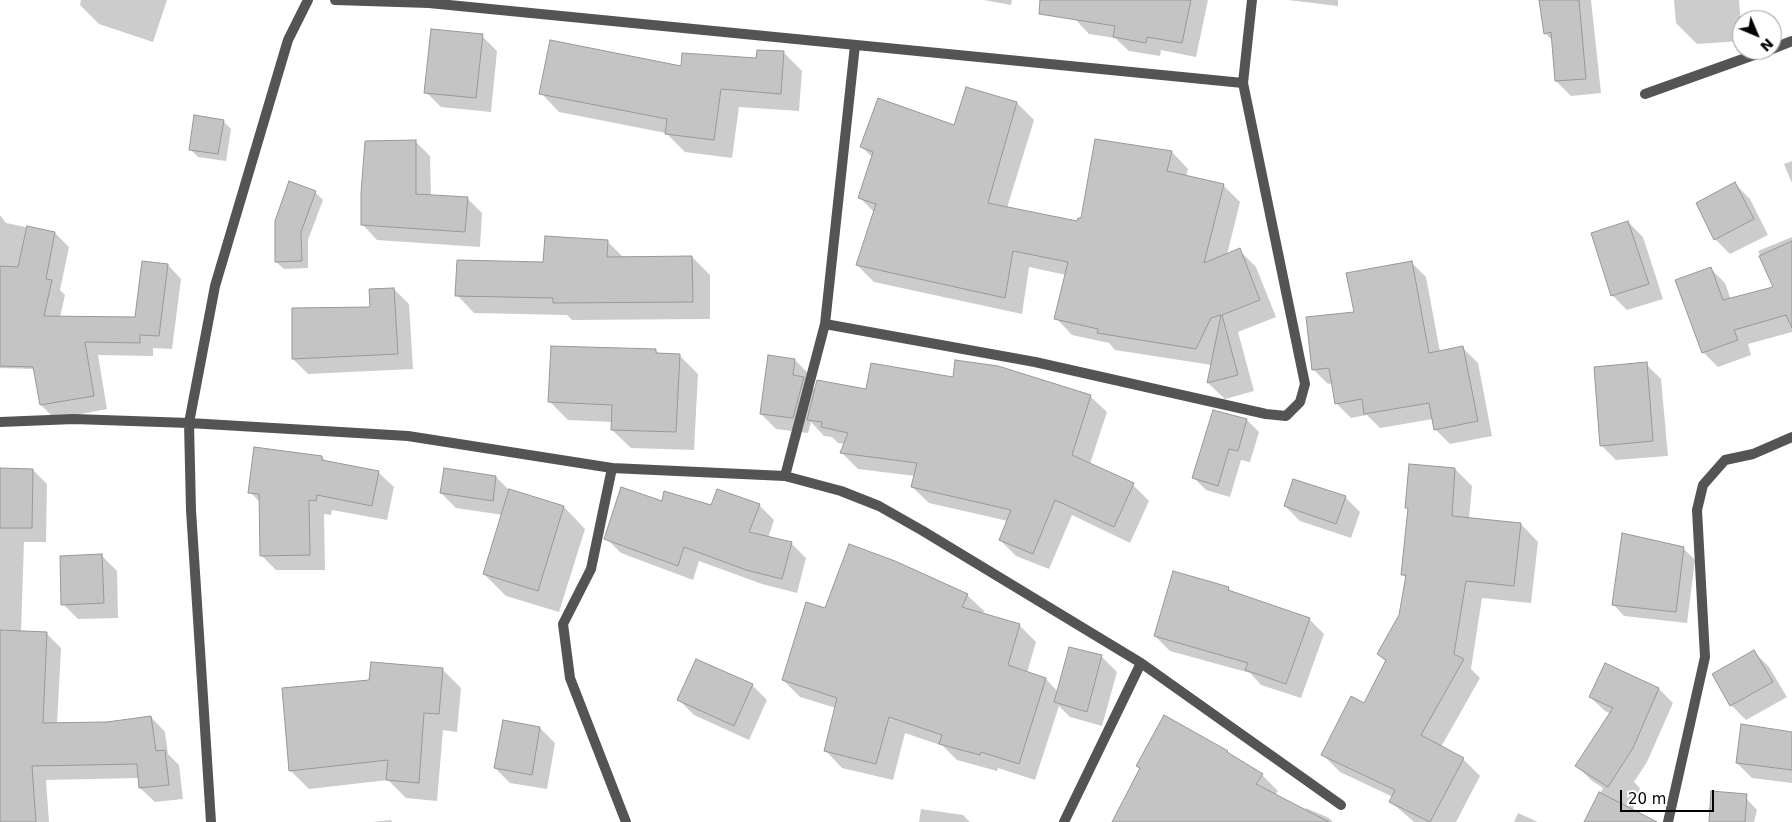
<!DOCTYPE html>
<html>
<head>
<meta charset="utf-8">
<style>
  body { margin:0 }
  #map { position:relative; width:1792px; height:822px; overflow:hidden; background:#fff; font-family:"DejaVu Sans",sans-serif }
  canvas { display:block }
  .north { position:absolute; left:1732px; top:10px; width:50px; height:50px; box-sizing:border-box; background:#fff; border:1px solid #999; border-radius:50%; rotate:135deg; font-size:14px; font-weight:700; line-height:20px; text-align:center; color:#000 }
  .north::after { content:''; display:block; margin:auto; width:18px; height:22px; background:#000; clip-path:polygon(50% 0,100% 100%,50% 72%,0 100%) }
  .scale { position:absolute; left:1620px; top:790px; width:94px; height:22px; box-sizing:border-box; border:2px solid #000; border-top:0; padding-left:6px; font-size:15px; line-height:18px; white-space:nowrap; color:#000; -webkit-text-stroke:4px #fff; paint-order:stroke }
</style>
</head>
<body>
<div id="map">
<canvas width="1792" height="822"></canvas>
<div class="north">N</div>
<div class="scale">20 m</div>
</div>
<script>
const context = document.querySelector('canvas').getContext('2d');
context.lineJoin = 'round';
function paint(path, color) {
  context.fillStyle = color;
  context.fill(path, 'evenodd');
}
function shape(rows) {
  const path = new Path2D();
  for (const r of rows) {
    path.moveTo(r[0], r[1]);
    for (let i = 2; i < r.length; i += 2) path.lineTo(r[i], r[i + 1]);
  }
  return path;
}
function stroke(path, color, width, dash) {
  context.strokeStyle = color;
  context.lineWidth = width;
  context.lineCap = dash ? 'butt' : 'round';
  context.setLineDash(dash || []);
  context.stroke(path);
}
const shadow = shape([
  [81,0,167,0,153,42,99,24,80,5],
  [984,0,1012,0,1011,5],
  [1078,0,1208,0,1196,57,1161,50,1160,56,1129,51,1115,38,1089,34,1075,19],
  [1288,0,1338,0,1338,6],
  [1540,0,1591,0,1601,93,1571,96,1556,81,1553,41,1545,33],
  [1674,0,1739,0,1742,41,1697,44,1676,23],
  [482,36,497,51,491,112,441,107,426,92],
  [784,53,802,71,799,111,739,107,732,158,685,152,666,133,559,112,541,93,682,67,757,59],
  [967,88,1017,103,1034,120,1007,208,1078,223,1172,152,1188,169,1186,177,1224,186,1240,202,1227,255,1239,250,1256,267,1276,317,1238,332,1254,391,1225,399,1208,383,1212,365,1115,350,1109,343,1072,335,1056,318,1066,275,1029,267,1022,314,874,282,857,265,875,213,859,197,873,158,862,147,955,126],
  [223,121,231,129,226,161,198,157,190,149],
  [415,141,430,156,431,196,467,198,482,213,480,247,377,240,362,224],
  [1792,161,1792,183,1784,164],
  [1735,184,1750,199,1768,235,1730,254,1715,239],
  [315,192,323,200,308,240,308,268,284,269,276,262],
  [0,215,6,223,55,233,69,247,60,290,65,295,60,317,136,318,168,265,181,279,172,349,153,348,153,356,98,355,107,409,55,419,41,405,35,369,0,368],
  [1628,222,1643,237,1663,299,1627,310,1612,295],
  [1792,237,1792,332,1748,344,1751,355,1718,367,1703,352,1710,268,1725,283,1731,300,1775,288,1758,251],
  [607,241,624,258,692,257,710,275,710,319,572,320,567,315,474,313,457,295],
  [1411,262,1426,277,1440,352,1463,348,1478,363,1492,436,1450,444,1435,429,1433,419,1380,428,1367,415,1351,418,1336,403,1333,383,1328,384,1313,369,1355,313],
  [394,289,409,304,413,369,308,374,293,359,371,308],
  [656,351,659,354,679,355,698,374,694,450,631,448,612,430,613,422,568,420,549,401],
  [795,360,810,375,809,384,816,391,867,391,954,378,1090,396,1107,412,1090,464,1133,485,1149,501,1130,543,1072,515,1049,569,1016,556,1000,540,1008,521,929,503,912,487,915,476,858,469,842,453,845,444,838,443,832,437,824,436,811,422,808,433,776,429,761,414],
  [1646,364,1661,379,1668,456,1616,460,1601,445],
  [1214,411,1247,420,1259,432,1250,462,1241,460,1230,497,1206,490,1194,478],
  [322,457,326,462,378,472,394,487,387,520,332,510,331,515,324,514,325,570,276,570,261,555,261,503,250,492],
  [0,469,33,470,47,484,46,542,24,542,21,632,47,634,61,648,57,724,107,723,151,717,165,732,168,754,179,765,183,799,155,802,140,788,139,778,46,780,49,822,0,822],
  [1455,469,1472,486,1469,519,1521,524,1538,542,1531,603,1482,598,1471,669,1480,678,1441,747,1463,759,1480,776,1456,822,1414,822,1391,802,1393,797,1340,772,1323,755,1365,705,1386,662,1378,654,1401,616,1406,578,1402,574,1409,510,1407,508],
  [496,477,510,491,564,507,585,529,559,612,506,596,484,574,503,515,456,508,441,493],
  [1345,497,1360,512,1351,538,1300,521,1285,506],
  [662,502,712,507,759,505,774,520,768,538,791,543,806,558,797,593,762,584,699,561,693,580,621,553,606,538],
  [1683,548,1695,560,1687,623,1624,616,1613,604,1616,576],
  [102,556,117,571,118,618,78,619,63,604],
  [1228,588,1233,593,1309,619,1324,634,1301,698,1261,685,1250,673,1170,651,1155,636],
  [967,595,984,611,983,614,1019,625,1036,642,1027,673,1046,679,1058,692,1070,648,1102,657,1117,672,1102,726,1070,717,1059,706,1035,780,998,768,997,771,957,760,943,746,905,733,893,780,842,768,826,751,836,708,800,697,783,680,826,609],
  [1754,652,1769,667,1787,697,1746,720,1731,705],
  [442,669,461,688,457,732,443,730,437,801,406,798,388,780,309,789,290,770,370,681],
  [752,685,767,700,749,740,694,715,679,700],
  [1659,689,1673,703,1647,762,1634,782,1640,788,1632,812,1642,822,1585,822,1603,788,1591,780,1577,766,1611,714,1605,711,1590,697],
  [540,728,555,743,547,789,510,783,495,768],
  [1792,733,1792,783,1752,778,1737,763],
  [1227,752,1262,775,1278,791,1275,795,1305,811,1306,808,1329,818,1333,822,1113,822],
  [1743,795,1757,810,1754,822,1710,822],
  [921,809,963,815,970,822,919,822],
  [1518,813,1538,822,1514,822],
  [391,820,392,822,372,822]
]);
const building = shape([
  [1040,0,1191,0,1182,43,1147,37,1146,43,1113,37,1115,26,1039,14,1040,0],
  [1539,0,1579,0,1586,79,1555,81,1551,32,1544,34,1539,0],
  [431,29,483,34,476,98,424,93,431,29],
  [550,40,681,66,682,53,756,58,757,50,784,51,781,94,721,89,714,140,665,134,667,119,539,94,550,40],
  [966,87,1017,102,988,203,1077,221,1078,218,1081,218,1095,139,1172,151,1167,171,1224,184,1204,263,1240,248,1260,300,1222,315,1238,375,1207,383,1221,315,1211,318,1196,349,1097,333,1098,329,1054,319,1068,262,1013,251,1005,298,856,265,876,204,858,198,873,152,860,147,878,98,954,125,966,87],
  [194,115,224,120,218,154,189,150,194,115],
  [416,140,416,194,468,197,465,232,361,225,361,193,365,141,416,140],
  [289,181,316,191,301,232,302,261,275,262,275,221,289,181],
  [1735,182,1754,219,1714,240,1696,203,1735,182],
  [1628,221,1649,284,1611,296,1591,233,1628,221],
  [27,226,55,232,46,279,52,280,44,316,135,317,142,261,168,264,159,336,140,335,140,343,85,342,94,396,40,405,33,367,0,366,0,266,18,267,27,226],
  [545,236,608,240,607,257,692,256,693,302,553,303,553,298,455,296,457,260,543,262,545,236],
  [1792,241,1792,328,1786,315,1734,330,1738,340,1702,353,1675,280,1711,267,1723,300,1773,287,1759,256,1792,241],
  [1412,261,1429,353,1463,346,1478,421,1434,430,1429,403,1364,414,1362,399,1335,404,1329,368,1312,370,1306,317,1354,312,1346,273,1412,261],
  [394,288,398,354,292,359,292,308,370,307,369,289,394,288],
  [551,346,656,349,656,353,680,354,676,432,611,430,612,405,548,402,551,346],
  [768,355,795,359,793,375,804,377,793,418,760,414,768,355],
  [955,360,998,366,1091,395,1072,455,1134,483,1114,527,1055,500,1033,554,999,540,1011,510,911,487,917,463,840,453,848,433,821,427,822,422,807,420,817,380,866,389,871,363,953,377,955,360],
  [1647,362,1653,441,1600,446,1594,367,1647,362],
  [1213,410,1247,419,1238,451,1229,449,1218,486,1192,478,1213,410],
  [254,447,322,456,322,460,379,471,372,506,317,495,316,501,309,500,310,555,260,556,259,494,248,493,254,447],
  [1409,464,1455,468,1452,516,1521,523,1514,586,1466,581,1454,654,1464,659,1421,735,1464,758,1430,822,1389,802,1395,790,1321,755,1351,696,1364,703,1386,660,1377,654,1399,615,1406,575,1401,575,1408,508,1405,508,1409,464],
  [0,468,33,469,32,528,0,528,0,468],
  [444,468,496,476,493,501,440,493,444,468],
  [1293,479,1346,496,1336,524,1284,506,1293,479],
  [621,487,662,501,664,491,711,505,717,489,760,504,749,532,792,542,782,579,746,570,684,547,678,566,604,539,621,487],
  [509,489,564,506,538,591,483,574,509,489],
  [1622,533,1684,547,1676,612,1612,605,1622,533],
  [849,544,895,561,968,594,962,607,1020,624,1008,665,1046,678,1019,764,981,752,980,755,939,744,942,735,889,717,876,764,824,751,837,698,782,680,806,602,825,608,849,544],
  [102,554,104,603,61,605,60,556,102,554],
  [1173,571,1229,587,1228,590,1310,618,1286,684,1245,670,1248,663,1154,636,1173,571],
  [0,630,47,632,43,723,107,722,151,716,156,751,165,750,169,785,139,788,137,764,32,766,36,822,0,822,0,630],
  [1069,647,1102,655,1087,712,1054,702,1069,647],
  [1754,650,1773,682,1730,706,1712,674,1754,650],
  [696,659,753,684,734,726,677,700,696,659],
  [371,662,443,668,439,714,424,713,419,783,386,780,388,760,289,771,282,688,369,680,371,662],
  [1605,663,1659,688,1633,748,1608,787,1575,766,1613,708,1589,697,1605,663],
  [1164,715,1228,751,1227,752,1263,774,1256,784,1329,822,1112,822,1140,768,1136,766,1164,715],
  [503,720,540,727,532,775,494,768,503,720],
  [1741,724,1792,732,1792,770,1736,763,1741,724],
  [1711,791,1747,794,1745,822,1709,822,1711,791],
  [1599,792,1657,822,1584,822,1599,792]
]);
const minor = shape([
  [335,0,429,3,1243,83],
  [1772,49,1792,41],
  [1645,94,1768,50],
  [825,324,1035,362,1266,414,1286,416,1300,402,1305,384,1243,83,1252,0],
  [0,422,74,419,189,423,408,436,612,468,785,476,841,491,879,506,923,531,1141,663,1341,805],
  [612,468,591,569,563,624,570,678,626,822],
  [785,476,825,324,855,45],
  [211,822,191,510,189,423,215,286,288,40,308,0],
  [1064,822,1141,663],
  [1668,822,1705,657,1697,510,1703,485,1725,460,1753,454,1792,437]
]);
paint(shadow, '#0003');
paint(building, '#c4c4c4');
stroke(building, '#989898', 1);
stroke(minor, '#545454', 10);
</script>
</body>
</html>
